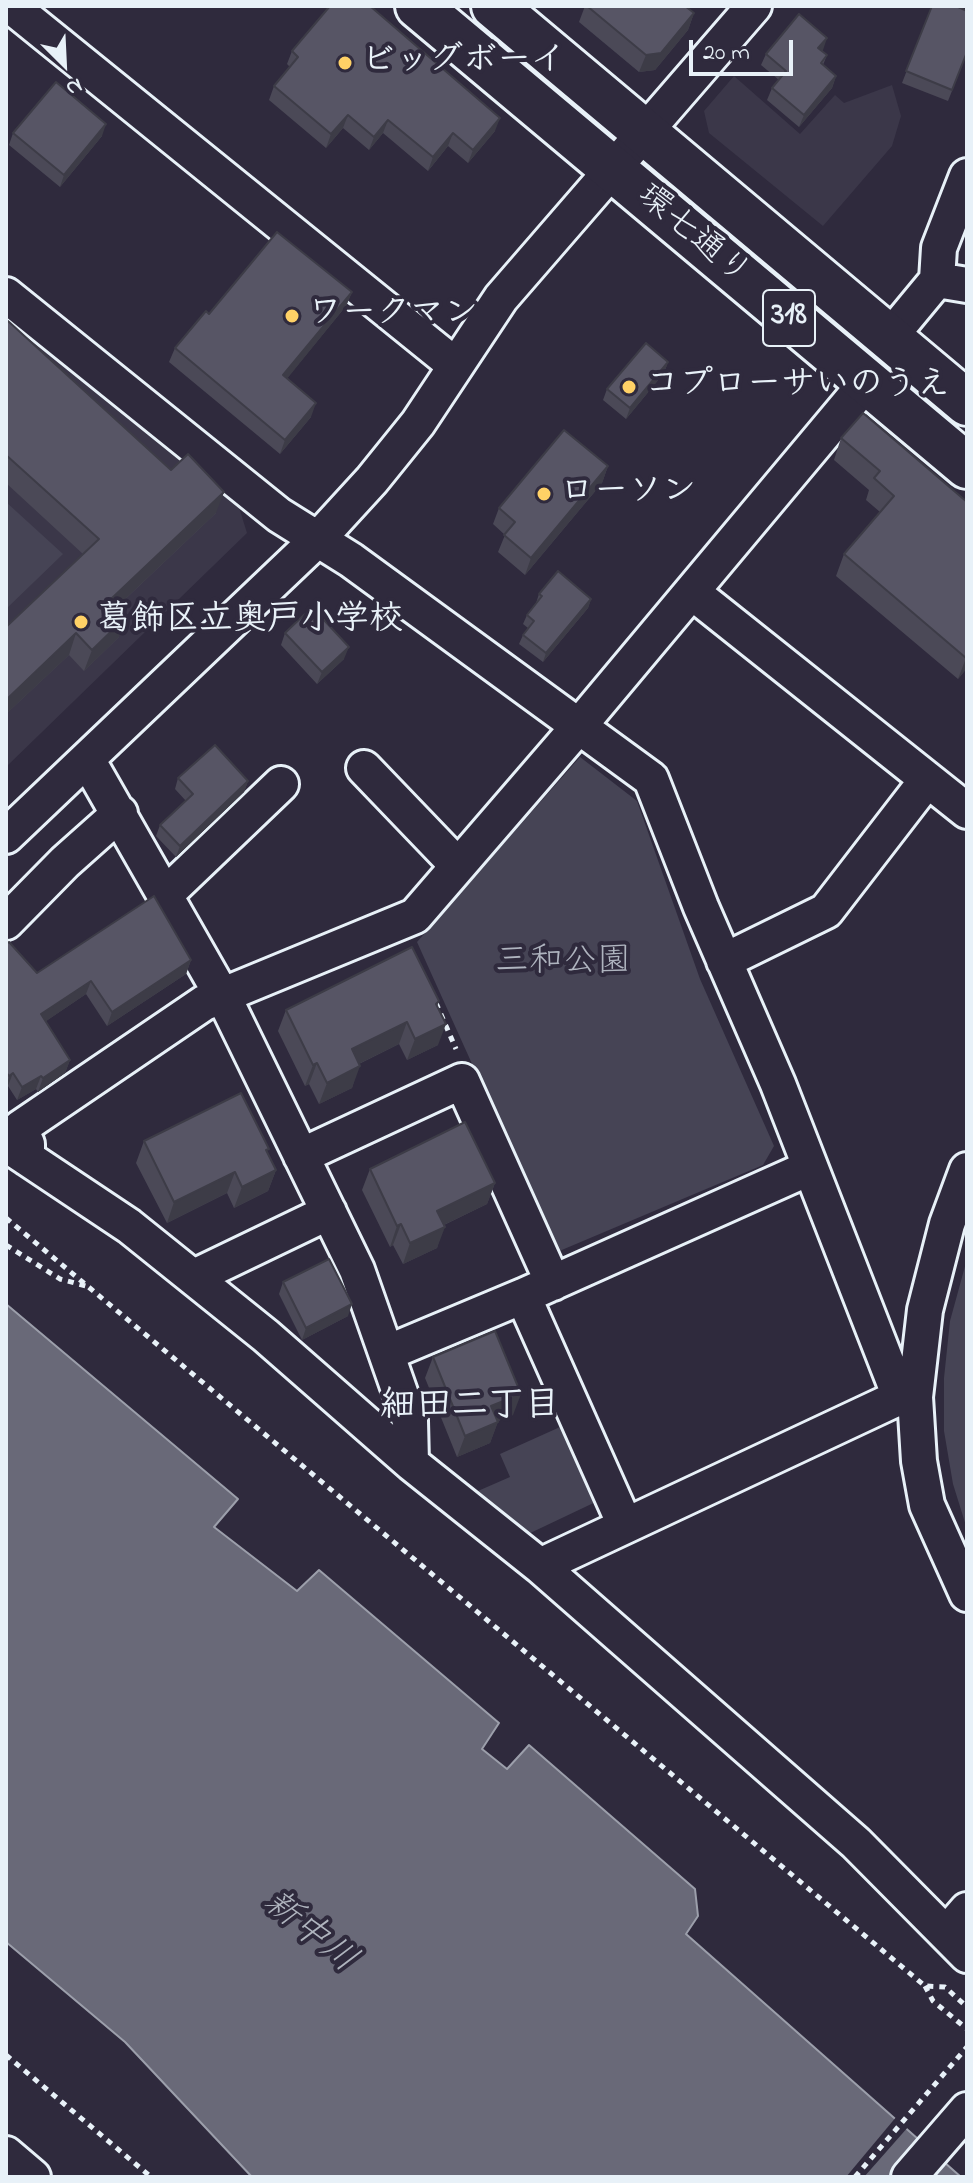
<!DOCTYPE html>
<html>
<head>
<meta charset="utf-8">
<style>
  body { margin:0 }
  #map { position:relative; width:973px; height:2183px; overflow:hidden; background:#2f2a3d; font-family:"Indie Flower",sans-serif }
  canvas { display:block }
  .frame { position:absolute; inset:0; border:8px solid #e8f1f8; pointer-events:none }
  .north { position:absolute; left:24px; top:24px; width:80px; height:80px; -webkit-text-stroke:6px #2f2a3d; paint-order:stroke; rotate:156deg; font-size:22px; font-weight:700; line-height:32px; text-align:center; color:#e8f1f8 }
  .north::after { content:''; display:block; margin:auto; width:28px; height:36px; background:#e8f1f8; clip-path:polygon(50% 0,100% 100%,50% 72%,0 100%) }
  .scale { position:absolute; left:689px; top:40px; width:104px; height:36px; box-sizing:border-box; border:4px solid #e8f1f8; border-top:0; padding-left:10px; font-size:24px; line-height:28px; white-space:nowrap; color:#e8f1f8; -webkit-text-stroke:6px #2f2a3d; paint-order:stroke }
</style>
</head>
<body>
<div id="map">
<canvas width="973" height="2183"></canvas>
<div class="frame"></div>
<div class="north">N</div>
<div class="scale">20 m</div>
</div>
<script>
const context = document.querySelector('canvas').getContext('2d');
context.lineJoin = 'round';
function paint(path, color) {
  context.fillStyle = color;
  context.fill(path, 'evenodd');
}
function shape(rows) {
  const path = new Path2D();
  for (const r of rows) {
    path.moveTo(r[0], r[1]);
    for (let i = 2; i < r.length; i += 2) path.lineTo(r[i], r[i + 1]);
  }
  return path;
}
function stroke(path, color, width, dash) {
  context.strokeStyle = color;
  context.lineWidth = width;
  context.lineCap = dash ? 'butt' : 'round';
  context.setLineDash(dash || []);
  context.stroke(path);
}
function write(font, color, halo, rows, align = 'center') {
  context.font = font + ' "Indie Flower","Klee One",sans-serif';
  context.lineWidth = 8;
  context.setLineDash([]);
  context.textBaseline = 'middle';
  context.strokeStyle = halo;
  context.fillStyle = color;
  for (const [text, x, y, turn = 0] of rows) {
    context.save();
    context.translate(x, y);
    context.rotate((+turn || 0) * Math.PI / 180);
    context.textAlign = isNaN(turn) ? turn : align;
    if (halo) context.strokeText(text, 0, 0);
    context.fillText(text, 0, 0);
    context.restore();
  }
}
const built = shape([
  [734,76,800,134,835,95,844,103,892,85,901,116,892,146,823,226,709,133,704,111],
  [6,320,238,504,247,533,6,767]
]);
const green = shape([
  [6,502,63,554,6,609],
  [580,757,637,801,700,979,774,1146,763,1165,557,1252,417,942],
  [967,1259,967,1529,953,1484,944,1431,944,1378,950,1321],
  [569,1423,604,1498,524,1536,471,1494,510,1477,500,1454]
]);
const water = shape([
  [6,1304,238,1499,214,1527,297,1591,319,1570,499,1723,482,1749,507,1769,529,1745,695,1889,698,1916,686,1934,961,2177,252,2177,125,2042,6,1942,6,1304]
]);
const pier = shape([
  [897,2116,909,2126,864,2177,846,2177]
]);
const path = shape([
  [436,1003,456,1049],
  [6,1218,925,1986,945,1987,967,2007],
  [6,1245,60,1279,86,1286],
  [925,1986,933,2001,967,2029],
  [6,2055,151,2177],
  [855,2177,967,2047]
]);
const minor = shape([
  [11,6,456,366],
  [937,280,967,285],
  [6,295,279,515,351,560,651,779,701,907,778,1084,900,1397],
  [889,338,937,280,939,248,967,176],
  [692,592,967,811],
  [87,759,228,1006,357,1270,410,1421,411,1463],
  [364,768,458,866],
  [6,836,318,539,372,480,418,423,501,298,754,6],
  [166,894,281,784],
  [6,922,65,862,120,813],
  [724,961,826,911,927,780],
  [6,1144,129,1226,266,1336,411,1463,540,1566,856,1843,967,1955],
  [301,1156,462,1081,553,1283],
  [27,1158,27,1144,20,1128,204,1003,415,916,579,726,867,382],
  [967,1170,947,1224,925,1310,915,1397,919,1461,927,1505,967,1594],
  [194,1277,329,1212],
  [523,1296,625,1525],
  [387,1353,523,1296,809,1168],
  [540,1566,900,1397,915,1397],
  [947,1933,967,1910],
  [6,2154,33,2177],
  [909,2177,967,2110]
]);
const major = shape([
  [418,6,967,466],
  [494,6,967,403]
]);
const wall = shape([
  [585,6,685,6,694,13,688,30,655,70,639,72,579,22],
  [932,6,967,53,948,101,902,83],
  [823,50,822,51,827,55,823,65,836,76,832,88,799,127,767,100,772,88,779,80,761,65,766,54],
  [292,51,495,131,468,163,448,146,428,171,383,133,369,150,343,128,326,148,269,100,274,86,290,67,287,64],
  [13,133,102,136,60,187,9,145],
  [352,292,346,306,287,378,311,417,280,454,169,362,175,348,209,314],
  [6,322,216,513,118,606,119,637,84,671,69,655,6,714,6,627,83,554,6,483],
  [668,362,664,373,626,419,603,400,607,389],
  [841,438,967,502,967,668,958,679,836,576,844,554,880,512,866,500,869,490,834,460],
  [608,466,602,483,525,575,498,552,505,535,493,524,499,508],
  [539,594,591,599,588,608,543,662,519,644,523,635,528,628,523,624,527,615,536,603],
  [285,633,344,659,317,684,281,645],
  [178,778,248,781,244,792,176,857,156,836,160,825,186,801,175,789],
  [6,944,37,973,191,960,186,974,107,1026,86,994,46,1021,70,1060,65,1073,38,1092,36,1089,17,1100,8,1086,6,1088],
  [439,1001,437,1007,438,1045,407,1060,399,1044,359,1064,352,1088,319,1104,309,1084,305,1086,278,1031,286,1010],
  [144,1141,267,1153,276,1170,268,1191,234,1208,227,1193,167,1223,136,1163],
  [370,1169,495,1183,487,1204,444,1225,437,1248,403,1264,393,1245,390,1247,362,1190],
  [283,1282,348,1316,302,1340,279,1294],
  [433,1357,513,1415,498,1421,490,1443,457,1457,425,1378]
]);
const shadedWall = shape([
  [694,13,688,30,655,70,639,72,646,55],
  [827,38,823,50,814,60,818,48],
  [836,76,832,88,799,127,804,115],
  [348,115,343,128,326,148,331,134],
  [500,118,495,131,468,163,473,150],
  [388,120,383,133,369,150,374,137],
  [106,124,102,136,60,187,64,175],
  [453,133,448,146,428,171,433,157],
  [352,292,346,306,278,390,283,375],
  [668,362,664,373,626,419,630,408],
  [316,403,311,417,280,454,285,440],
  [608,466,602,483,525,575,531,558],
  [224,492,216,513,103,620,111,599],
  [591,599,588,608,543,662,546,653],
  [127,616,119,637,84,671,92,650],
  [76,633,69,655,6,714,6,700],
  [349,647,344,659,317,684,322,672],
  [967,656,967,668,958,679,966,658],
  [248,781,244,792,176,857,180,846],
  [191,960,186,974,107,1026,112,1012],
  [91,981,86,994,36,1028,41,1014],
  [407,1022,399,1044,344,1071,352,1049],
  [446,1024,438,1045,407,1060,415,1039],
  [70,1060,65,1073,38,1092,43,1078],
  [317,1063,309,1084,305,1086,313,1065],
  [360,1066,352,1088,319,1104,327,1083],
  [13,1073,8,1086,6,1088,9,1076],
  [41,1076,36,1089,17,1100,22,1087],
  [276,1170,268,1191,234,1208,242,1187],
  [235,1172,227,1193,167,1223,174,1202],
  [495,1183,487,1204,429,1232,437,1211],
  [401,1224,393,1245,390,1247,397,1226],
  [445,1227,437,1248,403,1264,410,1243],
  [352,1304,348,1316,302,1340,306,1328],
  [521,1394,513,1415,483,1427,491,1406],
  [498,1422,490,1443,457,1457,465,1436]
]);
const building = shape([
  [330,6,370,6,500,118,473,150,453,133,433,157,388,120,374,137,348,115,331,134,274,86,298,57,292,51,330,6],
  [587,6,685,6,694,13,661,53,646,55,587,6],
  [932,6,956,6,967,11,967,52,952,90,906,71,932,6],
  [799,14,827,38,818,48,827,55,821,63,836,76,804,115,772,88,786,71,766,54,799,14],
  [56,82,106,124,64,175,13,133,56,82],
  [277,232,352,292,283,375,316,403,285,440,175,348,206,311,209,314,277,232],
  [8,321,171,470,188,454,224,492,111,599,127,616,92,650,76,633,6,700,6,627,99,539,6,455,6,322,8,321],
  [646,343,668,362,630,408,607,389,646,343],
  [863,413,967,502,967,656,966,658,844,554,894,496,874,478,880,471,841,438,863,413],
  [564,430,608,466,531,558,504,535,515,522,499,508,564,430],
  [558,571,591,599,546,653,523,635,534,621,527,615,542,596,539,594,558,571],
  [307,612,317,624,323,619,349,647,322,672,285,633,307,612],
  [215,745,248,781,180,846,160,825,193,794,178,778,215,745],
  [154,896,191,960,112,1012,91,981,41,1014,70,1060,43,1078,41,1076,22,1087,13,1073,9,1076,6,1072,6,944,9,942,37,973,154,896],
  [412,947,439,1001,436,1004,446,1024,415,1039,407,1022,352,1049,360,1066,327,1083,317,1063,313,1065,286,1010,412,947],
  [241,1093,269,1149,266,1150,276,1170,242,1187,235,1172,174,1202,144,1141,241,1093],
  [465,1122,495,1183,437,1211,445,1227,410,1243,401,1224,397,1226,370,1169,465,1122],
  [329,1259,352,1304,306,1328,283,1282,329,1259],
  [495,1331,521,1394,491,1406,498,1422,465,1436,433,1357,495,1331]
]);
const markers = [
  [345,63,8,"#ffd166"],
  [292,316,8,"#ffd166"],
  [629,387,8,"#ffd166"],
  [544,494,8,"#ffd166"],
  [81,622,8,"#ffd166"]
];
const shields = [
  [789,318,52]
];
const shieldNames = [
  ["318",789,318]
];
const poiNames = [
  ["ビッグボーイ",361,63],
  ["ワークマン",308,316],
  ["コプローサいのうえ",645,387],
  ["ローソン",560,494],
  ["葛飾区立奥戸小学校",97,622]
];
const streetNames = [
  ["環七通り",692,237,40]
];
const parkNames = [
  ["三和公園",563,964]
];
const neighbourhoodNames = [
  ["細田二丁目",470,1409]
];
const waterNames = [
  ["新中川",308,1934,39]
];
paint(built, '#3b3749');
paint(green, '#464455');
paint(water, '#696978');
stroke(water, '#9c9fab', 2);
paint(pier, '#2f2a3d');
stroke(minor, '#e8f1f8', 40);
stroke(major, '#e8f1f8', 50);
stroke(path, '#e8f1f8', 5, [6, 6]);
stroke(minor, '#2f2a3d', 34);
stroke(major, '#2f2a3d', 44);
paint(wall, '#4b4957');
paint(shadedWall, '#3d3c47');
paint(building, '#575565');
stroke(building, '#3d3c47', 2);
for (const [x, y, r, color] of markers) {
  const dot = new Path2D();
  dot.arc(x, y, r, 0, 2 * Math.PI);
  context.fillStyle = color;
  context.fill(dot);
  stroke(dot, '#2f2a3d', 3);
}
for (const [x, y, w] of shields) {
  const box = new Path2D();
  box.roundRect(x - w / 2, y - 28, w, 56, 6);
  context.fillStyle = '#2f2a3d';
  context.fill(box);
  stroke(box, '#e8f1f8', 2);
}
write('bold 32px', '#e8f1f8', null, shieldNames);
write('bold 34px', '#e8f1f8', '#2f2a3d', poiNames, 'left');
write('34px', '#e8f1f8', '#2f2a3d', streetNames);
write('34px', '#afb4bf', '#2f2a3d', parkNames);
write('bold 36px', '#e8f1f8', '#2f2a3d', neighbourhoodNames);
write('italic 36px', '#afb4be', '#2f2a3d', waterNames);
</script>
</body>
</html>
